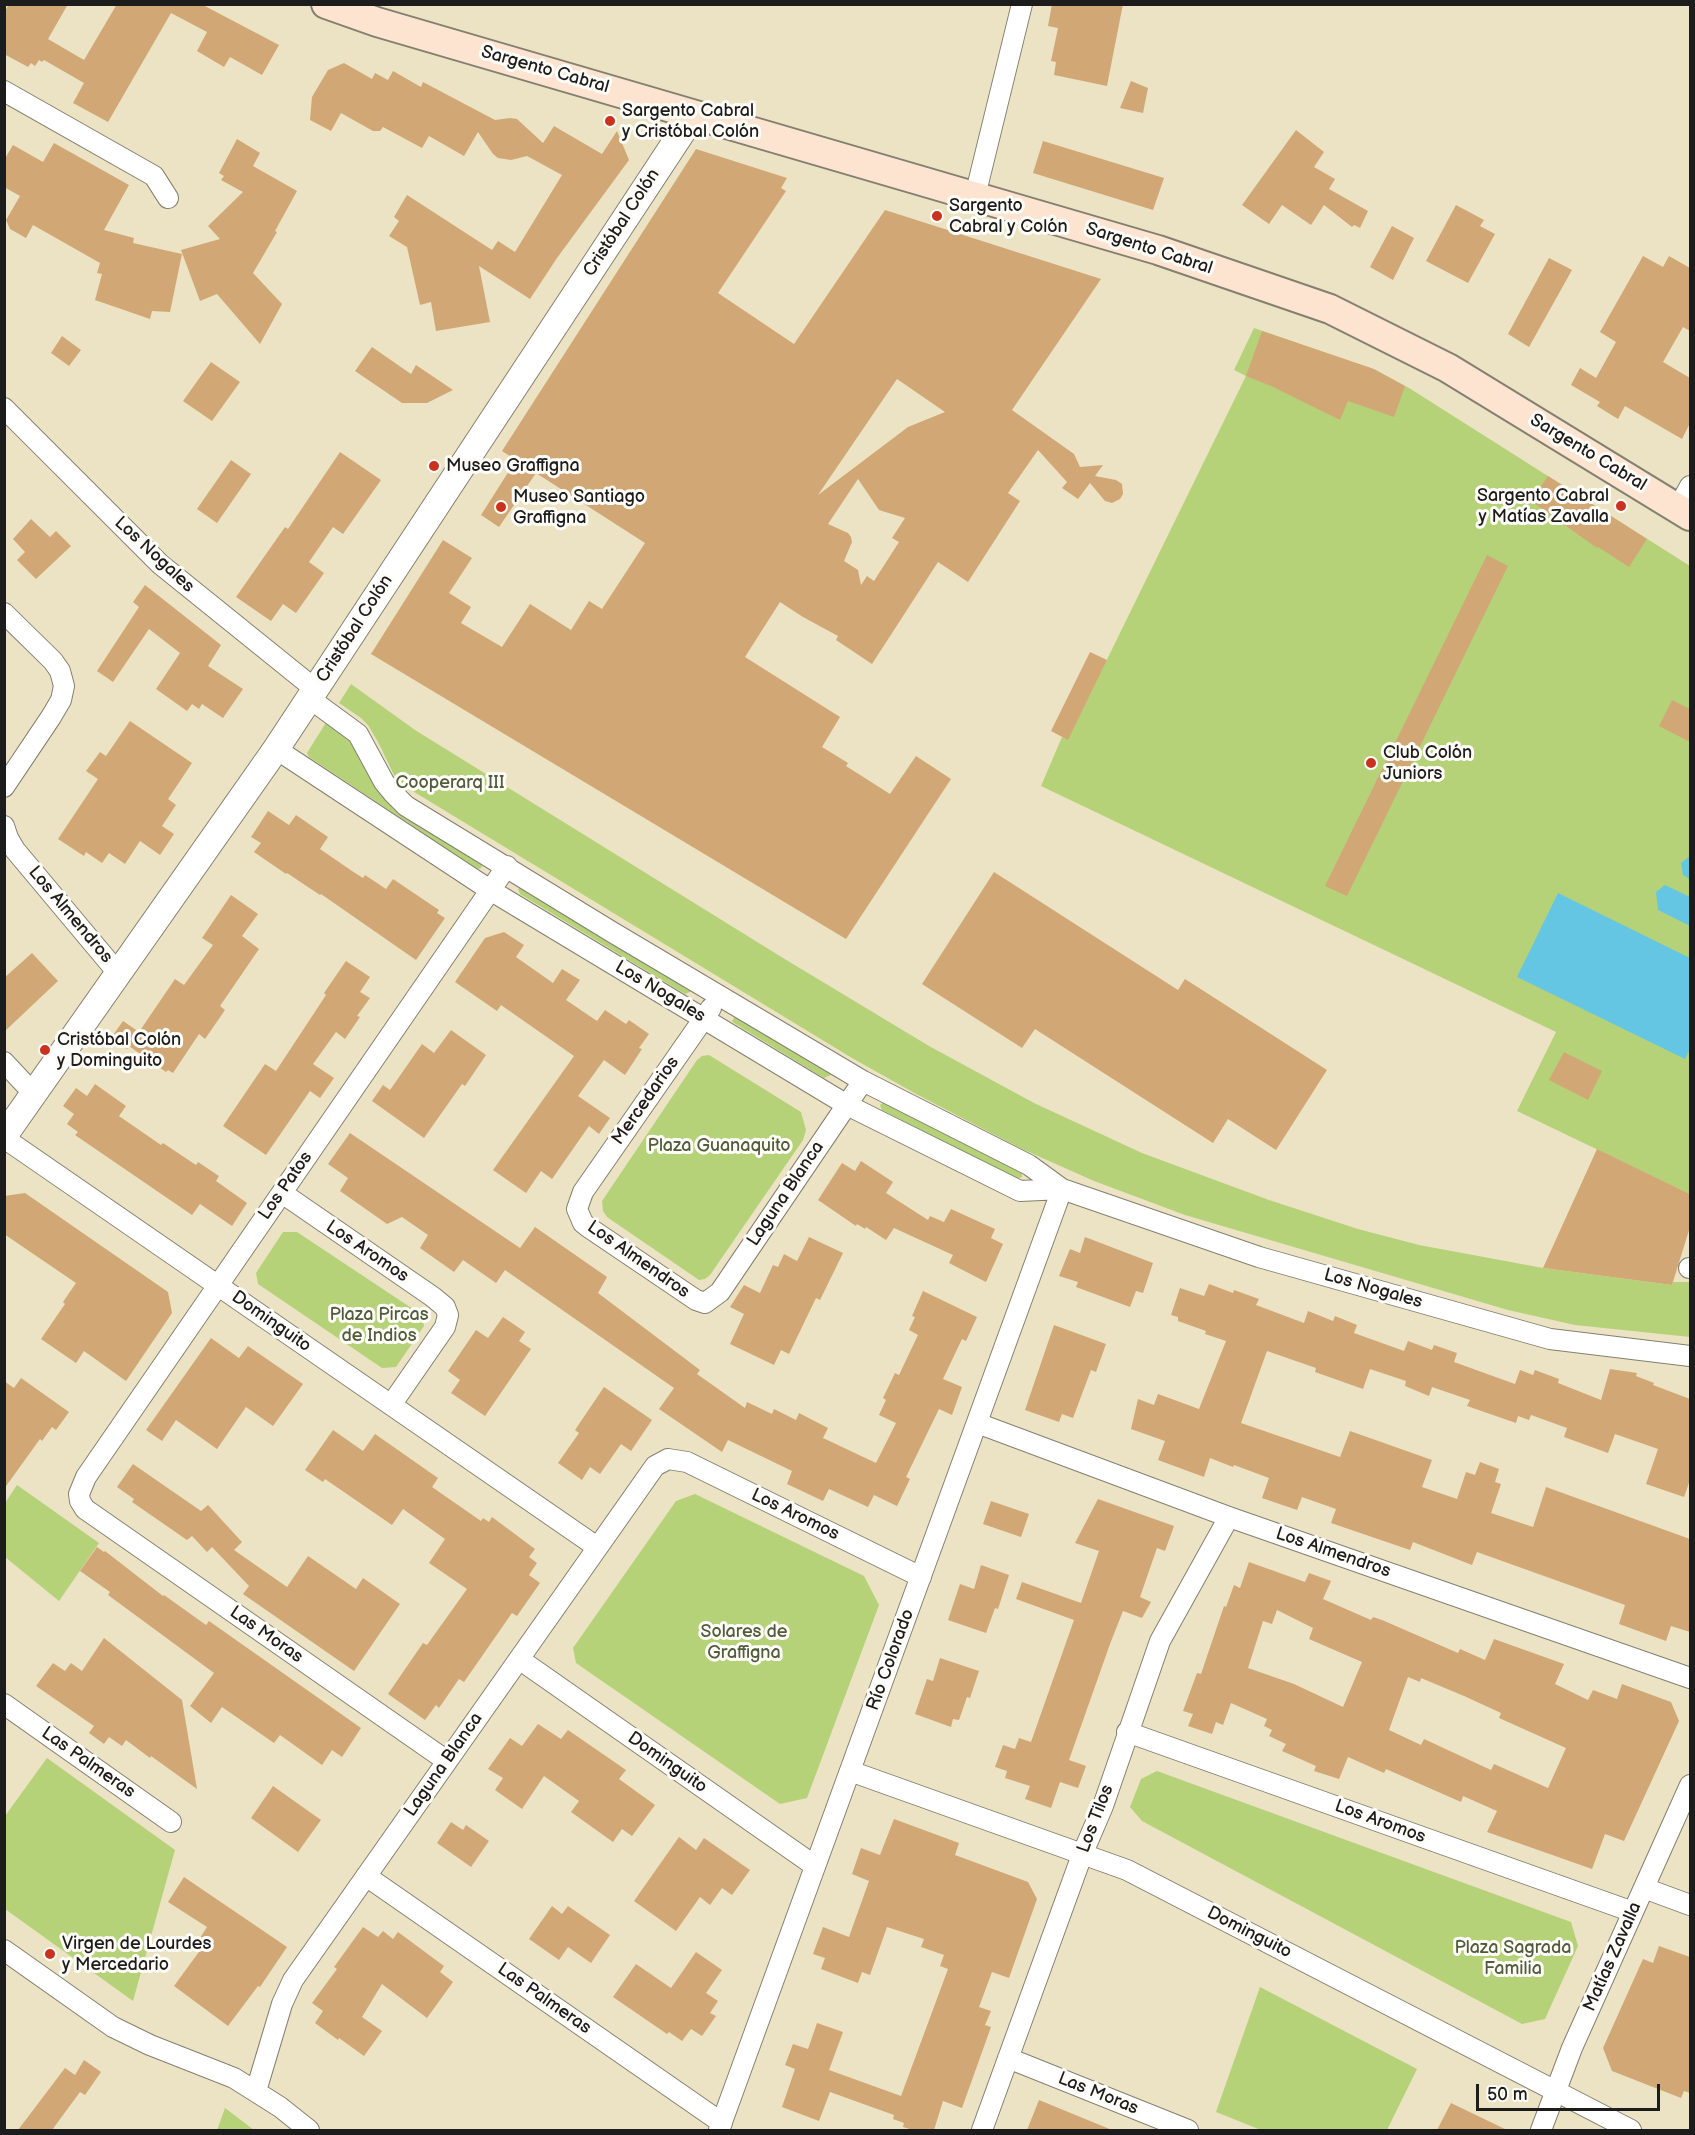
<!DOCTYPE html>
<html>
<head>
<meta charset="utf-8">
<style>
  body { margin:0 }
  #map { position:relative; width:1695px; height:2135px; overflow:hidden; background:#ebe3c3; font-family:"Balsamiq Sans",sans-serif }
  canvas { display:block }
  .frame { position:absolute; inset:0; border:6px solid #1c1c1c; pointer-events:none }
  .scale { position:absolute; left:1476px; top:2084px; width:184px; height:27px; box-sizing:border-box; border:3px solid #1c1c1c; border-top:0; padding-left:8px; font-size:18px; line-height:21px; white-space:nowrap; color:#1c1c1c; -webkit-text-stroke:4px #fdfcf7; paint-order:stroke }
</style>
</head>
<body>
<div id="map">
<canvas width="1695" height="2135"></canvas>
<div class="frame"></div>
<div class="scale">50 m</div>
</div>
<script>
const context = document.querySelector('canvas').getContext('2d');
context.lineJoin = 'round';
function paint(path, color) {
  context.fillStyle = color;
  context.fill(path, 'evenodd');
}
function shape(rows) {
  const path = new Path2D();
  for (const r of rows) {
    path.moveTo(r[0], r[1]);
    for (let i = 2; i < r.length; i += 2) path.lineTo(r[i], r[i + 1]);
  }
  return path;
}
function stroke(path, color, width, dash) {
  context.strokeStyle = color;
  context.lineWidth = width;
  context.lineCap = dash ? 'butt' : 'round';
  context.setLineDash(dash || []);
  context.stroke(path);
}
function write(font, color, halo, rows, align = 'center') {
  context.font = font + ' "Balsamiq Sans",sans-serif';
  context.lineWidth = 6;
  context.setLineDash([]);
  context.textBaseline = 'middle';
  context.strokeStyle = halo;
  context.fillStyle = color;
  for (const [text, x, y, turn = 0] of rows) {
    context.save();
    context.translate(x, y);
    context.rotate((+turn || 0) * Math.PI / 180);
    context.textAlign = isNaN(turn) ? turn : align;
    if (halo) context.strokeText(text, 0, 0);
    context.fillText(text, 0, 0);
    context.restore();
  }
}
const green = shape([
  [1254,328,1373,369,1409,388,1690,566,1690,1194,1517,1111,1556,1032,1041,786,1062,737,1068,739,1246,376,1234,370],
  [351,684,415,730,783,958,929,1046,1034,1103,1142,1153,1269,1200,1358,1229,1419,1245,1543,1268,1672,1285,1673,1282,1690,1282,1690,1337,1575,1325,1508,1310,1185,1215,1094,1181,1020,1148,918,1095,852,1058,406,787,394,775,378,742,368,725,361,718,339,703],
  [327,721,345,729,367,763,483,864,481,868,478,869,309,757,307,753],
  [520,887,692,988,692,991,685,994,520,894,518,889],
  [735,1016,738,1016,831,1071,831,1075,824,1078,734,1023,732,1021],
  [709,1055,801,1112,806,1130,803,1140,710,1275,705,1279,699,1280,607,1217,603,1211,602,1201,697,1060,702,1056],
  [884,1102,1022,1170,1022,1177,1017,1179,882,1110,880,1105],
  [283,1232,297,1232,422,1315,424,1326,396,1367,382,1368,258,1284,256,1273],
  [17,1485,99,1543,59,1601,5,1557,5,1503],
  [695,1494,864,1576,879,1605,807,1798,780,1804,576,1663,573,1648,676,1501],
  [47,1758,175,1850,133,2001,5,1909,5,1816],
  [1157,1771,1571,1922,1578,1946,1545,2019,1522,2024,1142,1821,1130,1807,1141,1779],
  [1260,1987,1417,2069,1387,2130,1261,2130,1216,2112],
  [225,2108,254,2130,217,2130]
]);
const water = shape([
  [1690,856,1690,879,1683,875,1681,863],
  [1665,885,1690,897,1690,926,1658,910,1656,892],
  [1558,893,1690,958,1690,1049,1685,1059,1517,977]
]);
const building = shape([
  [9,4,68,4,48,39,84,60,117,4,201,4,279,45,262,75,230,57,224,67,197,51,207,32,171,13,108,122,73,103,84,83,44,60,42,62,39,60,35,66,31,63,28,67,4,54,4,13],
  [1052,4,1123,4,1107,86,1054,75,1056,62,1051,61,1058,28,1048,26],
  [344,63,372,79,375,73,388,80,393,71,421,87,423,82,495,120,510,118,517,119,543,143,554,126,602,154,617,131,629,160,557,258,530,299,479,266,490,322,436,331,431,302,420,305,407,247,389,236,399,221,394,217,407,195,492,250,498,241,515,252,562,175,527,156,511,160,498,158,493,154,478,132,464,156,429,136,422,148,383,127,380,131,373,131,341,113,331,131,310,120,312,97,328,70],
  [1131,81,1148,88,1143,113,1120,108],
  [1296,130,1324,152,1314,167,1335,179,1329,189,1368,211,1360,228,1354,225,1352,227,1324,205,1311,225,1282,205,1269,224,1242,205],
  [237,139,260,153,253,166,297,191,275,231,277,232,253,273,282,304,260,344,217,294,200,301,181,250,220,239,208,226,243,192,221,180,224,176,219,173],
  [1043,141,1164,178,1153,210,1033,173],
  [54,143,129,185,104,230,134,238,133,243,182,254,170,312,152,311,150,319,95,300,102,274,97,273,100,263,33,225,26,238,10,229,6,220,20,196,4,187,4,160,13,145,43,162],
  [696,149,787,178,781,188,786,191,718,293,794,344,885,210,1101,279,1012,410,1074,454,1080,467,1103,465,1095,476,1116,480,1122,484,1123,494,1120,499,1112,503,1105,501,1090,483,1078,499,1062,488,1067,482,1038,450,1008,493,1020,501,968,582,938,562,872,664,836,640,838,636,803,617,780,602,745,657,840,717,822,747,848,763,846,766,890,794,916,756,951,779,846,939,371,654,443,540,472,558,449,593,471,607,461,623,502,647,530,604,571,630,589,601,602,609,645,543,536,473,499,527,481,515,516,460,502,451],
  [897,379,945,412,908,427,818,495],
  [858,479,879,510,905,518,892,538,899,542,874,581,867,576,861,585,858,570,844,561,852,542,851,537,848,533,828,524],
  [1456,205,1484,220,1480,226,1495,234,1468,283,1426,261],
  [1392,226,1414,238,1393,280,1370,267],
  [1643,256,1663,267,1669,256,1690,268,1690,331,1683,327,1663,362,1690,378,1690,423,1682,439,1625,406,1618,419,1597,406,1600,402,1571,385,1580,368,1596,378,1616,342,1600,332],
  [1549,258,1572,270,1529,347,1508,334],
  [1262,331,1374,369,1405,386,1394,417,1348,401,1340,420,1271,386,1246,376],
  [62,336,81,350,69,366,51,353],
  [372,347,411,374,416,365,453,390,427,403,402,403,355,371],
  [211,362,240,382,212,421,183,401],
  [340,452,381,480,343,534,333,527,309,562,324,573,296,613,283,604,271,621,236,597,285,527,288,529],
  [231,460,251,474,217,523,197,509],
  [1548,476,1647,539,1629,567,1598,547,1597,548,1531,501],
  [31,519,50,537,56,531,71,546,36,579,17,560,25,552,13,539],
  [1487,555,1508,566,1347,896,1325,886],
  [145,585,221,645,208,666,243,689,223,718,202,704,199,709,192,704,187,711,156,689,180,653,149,629,113,682,97,671,139,607,133,602],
  [1090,652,1107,660,1068,740,1051,731],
  [1672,700,1690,709,1690,742,1659,726],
  [130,721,192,763,168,799,176,805,162,826,174,834,160,855,140,841,125,864,109,853,102,863,86,852,84,856,58,839,98,779,86,771,100,752,106,756],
  [268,811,289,825,296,815,328,837,320,849,352,871,363,878,365,875,386,889,393,879,439,910,437,913,445,918,416,960,321,894,320,895,287,873,286,874,254,852,261,843,251,837],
  [994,872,1178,990,1185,979,1327,1070,1276,1150,1228,1119,1213,1143,1035,1029,1022,1048,922,984],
  [231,895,258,914,242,936,259,949,220,1006,225,1010,205,1039,199,1034,173,1073,168,1070,166,1072,129,1046,127,1049,111,1038,123,1021,139,1032,175,979,184,985,213,945,202,938],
  [504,932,524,945,516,957,553,983,562,969,580,980,566,1000,597,1021,605,1010,626,1024,629,1020,649,1034,639,1048,642,1049,625,1075,604,1060,578,1096,610,1118,599,1134,589,1126,552,1179,541,1171,526,1193,493,1170,574,1056,501,1005,497,1011,455,982,485,938],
  [32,953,58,981,4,1032,4,978],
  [346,961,370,977,360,992,370,998,357,1016,360,1017,345,1039,336,1032,313,1064,334,1078,320,1098,310,1091,266,1155,223,1126,265,1064,276,1071,326,995,324,993],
  [451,1030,486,1055,465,1086,462,1084,424,1138,372,1101,383,1085,390,1090,422,1044,434,1053],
  [1564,1052,1602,1071,1588,1100,1549,1080],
  [95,1084,126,1106,119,1116,161,1145,163,1143,196,1165,198,1162,219,1176,216,1181,247,1203,232,1226,200,1204,192,1215,75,1135,78,1132,67,1124,74,1114,63,1106,76,1088,87,1096],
  [350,1133,520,1248,535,1227,607,1277,598,1293,700,1370,697,1374,745,1408,747,1402,772,1414,774,1409,796,1420,799,1413,828,1428,823,1438,876,1463,896,1423,879,1415,886,1400,883,1398,895,1373,899,1375,918,1335,909,1330,915,1317,912,1316,923,1291,977,1317,966,1341,962,1339,943,1379,962,1387,952,1415,939,1409,906,1477,910,1479,897,1506,874,1495,868,1507,829,1489,823,1501,787,1484,792,1471,728,1440,722,1452,659,1409,674,1388,505,1270,496,1283,463,1260,454,1272,420,1248,428,1235,402,1217,387,1224,340,1191,348,1178,328,1164],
  [1597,1149,1690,1194,1690,1227,1672,1285,1543,1268],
  [861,1161,893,1182,886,1193,928,1220,930,1216,944,1222,951,1209,995,1229,991,1238,1003,1244,986,1282,949,1263,953,1255,894,1228,886,1240,866,1227,865,1229,857,1224,856,1226,818,1200,842,1163,855,1171],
  [25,1193,168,1292,172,1313,126,1381,84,1351,76,1363,41,1339,65,1304,63,1302,76,1283,4,1234,4,1196],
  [809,1237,843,1253,820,1300,816,1298,789,1354,781,1350,774,1365,730,1344,744,1314,730,1307,744,1285,760,1293,773,1265,778,1267,784,1254,797,1261],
  [1085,1237,1153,1263,1143,1293,1136,1291,1130,1307,1076,1287,1078,1282,1059,1276,1070,1249,1080,1253],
  [1209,1284,1233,1293,1234,1290,1259,1299,1256,1305,1304,1323,1308,1311,1333,1321,1335,1316,1357,1325,1354,1333,1404,1351,1408,1341,1432,1350,1434,1345,1457,1353,1454,1362,1515,1384,1520,1370,1533,1375,1535,1370,1559,1379,1558,1383,1601,1400,1610,1369,1637,1373,1636,1376,1654,1383,1653,1385,1690,1399,1690,1480,1684,1497,1646,1484,1658,1449,1615,1434,1608,1453,1564,1437,1567,1428,1531,1415,1529,1420,1518,1416,1516,1423,1467,1406,1470,1400,1432,1387,1429,1396,1405,1386,1406,1381,1370,1369,1363,1389,1315,1372,1316,1368,1267,1351,1241,1423,1340,1457,1350,1431,1432,1460,1422,1487,1457,1499,1466,1472,1475,1475,1480,1462,1499,1469,1495,1482,1501,1484,1491,1513,1533,1527,1546,1487,1690,1539,1690,1632,1671,1626,1666,1641,1619,1624,1625,1605,1477,1552,1472,1565,1413,1542,1410,1550,1331,1523,1336,1509,1302,1497,1297,1510,1262,1498,1269,1478,1234,1465,1233,1467,1210,1458,1204,1477,1158,1460,1165,1441,1131,1429,1138,1399,1154,1405,1158,1394,1199,1409,1226,1341,1205,1334,1206,1331,1178,1321,1178,1317,1171,1315,1180,1288,1204,1296],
  [503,1317,525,1332,519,1341,531,1349,485,1416,451,1393,460,1380,448,1371,476,1330,488,1338],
  [1054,1325,1106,1344,1096,1372,1091,1370,1073,1418,1062,1414,1059,1422,1025,1410],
  [211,1338,239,1358,248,1346,303,1384,273,1426,246,1407,217,1449,176,1420,162,1441,146,1430],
  [21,1378,69,1412,56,1430,52,1427,42,1441,40,1439,4,1489,4,1381,14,1388],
  [604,1387,652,1420,631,1451,621,1444,600,1474,590,1467,582,1480,558,1463,579,1433,575,1430],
  [333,1430,363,1451,375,1434,438,1478,432,1487,481,1521,483,1518,489,1522,492,1517,535,1549,529,1557,537,1563,529,1575,540,1583,517,1616,512,1613,464,1682,459,1679,439,1708,436,1705,425,1720,388,1694,423,1643,427,1645,467,1589,429,1563,445,1539,403,1509,392,1525,325,1479,323,1482,305,1470],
  [133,1464,201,1511,208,1505,242,1542,234,1550,287,1587,308,1556,356,1589,363,1578,400,1604,354,1671,243,1594,249,1586,212,1547,207,1552,192,1536,187,1540,132,1502,134,1499,117,1487],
  [1098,1499,1174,1526,1165,1551,1157,1548,1140,1597,1151,1602,1142,1618,1123,1611,1110,1644,1069,1760,1086,1766,1078,1788,1060,1782,1051,1808,1025,1799,1030,1786,1005,1778,1007,1771,995,1767,1003,1745,1015,1749,1019,1738,1031,1742,1074,1620,1016,1599,1022,1582,1081,1603,1099,1551,1075,1543],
  [991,1501,1029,1514,1021,1537,983,1524],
  [97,1547,104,1552,105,1551,163,1596,164,1595,206,1625,209,1621,361,1728,342,1757,332,1750,322,1765,280,1735,274,1743,222,1707,211,1723,190,1706,214,1673,108,1595,110,1592,80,1571],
  [1249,1562,1305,1582,1309,1573,1331,1581,1323,1599,1371,1620,1373,1617,1382,1620,1458,1653,1460,1649,1485,1660,1494,1639,1564,1664,1555,1684,1588,1700,1593,1690,1617,1699,1622,1684,1671,1702,1679,1721,1624,1841,1605,1834,1592,1869,1487,1832,1497,1811,1463,1796,1461,1802,1386,1769,1384,1773,1348,1757,1339,1779,1314,1771,1316,1766,1282,1751,1286,1744,1269,1736,1272,1730,1264,1726,1267,1719,1231,1703,1223,1725,1216,1722,1212,1734,1188,1726,1193,1714,1183,1711,1197,1673,1201,1674,1224,1606,1226,1607,1234,1585,1240,1588],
  [1277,1610,1313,1628,1309,1639,1362,1662,1343,1707,1294,1684,1248,1668,1263,1621,1272,1624],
  [1408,1677,1420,1682,1421,1678,1464,1696,1501,1713,1499,1718,1566,1748,1548,1788,1494,1764,1491,1770,1424,1739,1421,1745,1389,1730],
  [981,1565,1009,1575,998,1609,995,1608,986,1633,948,1620,960,1584,974,1589],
  [104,1638,182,1700,197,1789,151,1756,150,1758,126,1740,122,1746,109,1737,104,1744,89,1733,94,1726,36,1686,53,1663,65,1671,71,1663,82,1671],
  [940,1658,979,1671,970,1698,967,1697,959,1720,953,1719,951,1727,915,1714,927,1679,933,1681],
  [538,1724,561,1739,568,1730,626,1770,619,1779,655,1805,632,1836,622,1829,613,1842,571,1812,579,1801,544,1776,522,1809,495,1790,503,1778,488,1769,510,1738,522,1746],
  [273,1786,321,1820,298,1852,251,1818],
  [894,1819,959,1843,955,1855,1028,1882,1037,1899,1009,1978,992,1972,979,2007,991,2011,985,2025,991,2027,962,2108,943,2101,934,2130,913,2130,903,2127,904,2123,893,2119,894,2115,830,2092,819,2121,782,2107,795,2069,785,2065,793,2044,808,2049,817,2023,843,2032,829,2070,901,2096,948,1969,940,1966,944,1955,921,1947,924,1939,887,1927,870,1975,862,1972,858,1983,821,1969,825,1958,813,1954,823,1927,849,1937,869,1881,852,1874,861,1848,880,1855],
  [451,1822,463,1830,466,1825,489,1841,471,1867,437,1843],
  [679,1837,696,1850,704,1838,750,1870,732,1895,722,1888,710,1905,700,1897,676,1931,634,1901],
  [184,1877,287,1947,260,1987,258,1986,228,2026,174,1986,204,1945,198,1941,207,1927,168,1902],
  [552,1906,562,1914,568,1906,610,1935,591,1963,568,1947,559,1960,529,1939],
  [363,1927,378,1937,383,1931,393,1939,398,1932,444,1966,440,1972,453,1982,427,2018,382,1984,362,2017,382,2031,364,2056,339,2038,338,2040,315,2023,323,2011,312,2003,337,1969,334,1967],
  [1659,1946,1690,1957,1690,2093,1684,2091,1681,2098,1612,2071,1603,2048,1643,1959,1653,1963],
  [696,1952,722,1970,706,1993,718,2001,710,2013,716,2016,702,2036,691,2029,682,2041,669,2032,667,2034,613,1997,636,1964,671,1988],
  [84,2060,101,2072,85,2095,80,2092,52,2130,18,2130,65,2068,75,2075],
  [1039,2100,1112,2130,1027,2130],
  [1451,2103,1507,2130,1437,2130]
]);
const minor = shape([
  [4,91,154,176,168,198],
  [975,196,1022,4],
  [4,408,160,564,315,689],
  [1678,508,1690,486],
  [4,613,53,661,60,671,64,686,61,700,51,717,4,787],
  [309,698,358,734,384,782,393,793,406,806,612,932,863,1081,1029,1165,1062,1189,1259,1257,1550,1339,1690,1356],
  [276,749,490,890,847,1105,1020,1191,1062,1189],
  [4,826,8,838,15,850,118,973],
  [711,1008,583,1192,577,1209,583,1223,588,1227,696,1300,705,1303,720,1292,863,1081],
  [4,1062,34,1094],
  [4,1138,597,1547],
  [282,1193,433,1297,445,1307,448,1315,445,1327,391,1405],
  [1689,1268,1690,1268],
  [977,1423,1229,1517,1690,1678],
  [519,1659,815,1866],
  [4,1704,171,1822],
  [1127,1732,1633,1912],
  [447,1761,85,1509,80,1501,79,1494,86,1477,507,866],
  [850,1771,1127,1870,1631,2130],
  [366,1876,722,2123],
  [1644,1888,1690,1905],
  [4,1950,113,2027,150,2045,234,2078,280,2107,309,2130],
  [1008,2058,1188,2130],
  [256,2091,282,2004,293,1980,655,1466,668,1459,687,1462,921,1577],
  [719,2130,1062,1189],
  [982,2130,1082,1855,1103,1806,1160,1641,1229,1517],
  [1541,2130,1572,2048,1690,1785]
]);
const tertiary = shape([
  [4,1136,276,749,694,114]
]);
const secondary = shape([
  [326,4,377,22,1158,250,1330,309,1448,368,1690,516]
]);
const markers = [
  [610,121,6,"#c8321e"],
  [937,216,6,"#c8321e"],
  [434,466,6,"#c8321e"],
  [1621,506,6,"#c8321e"],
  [501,507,6,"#c8321e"],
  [1371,763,6,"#c8321e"],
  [45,1050,6,"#c8321e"],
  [50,1954,6,"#c8321e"]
];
const streetNames = [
  ["Sargento Cabral",545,70,16],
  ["Cristóbal Colón",622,223,-57],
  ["Sargento Cabral",1149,249,18],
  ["Sargento Cabral",1588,453,31],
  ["Los Nogales",154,555,43],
  ["Cristóbal Colón",355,629,-57],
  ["Los Almendros",70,915,50],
  ["Los Nogales",660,992,31],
  ["Mercedarios",646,1101,-55],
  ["Los Patos",286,1186,-55],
  ["Laguna Blanca",786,1194,-56],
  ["Los Aromos",367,1252,34],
  ["Los Almendros",638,1260,35],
  ["Los Nogales",1373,1289,16],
  ["Dominguito",271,1322,35],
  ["Los Aromos",795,1515,26],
  ["Los Almendros",1333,1553,19],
  ["Las Moras",266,1635,35],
  ["Río Colorado",891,1660,-70],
  ["Las Palmeras",88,1763,35],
  ["Dominguito",667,1763,35],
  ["Laguna Blanca",444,1765,-55],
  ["Los Tilos",1096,1819,-69],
  ["Los Aromos",1380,1822,20],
  ["Dominguito",1249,1933,27],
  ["Matías Zavalla",1613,1957,-66],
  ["Las Palmeras",544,1999,35],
  ["Las Moras",1098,2094,22]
];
const poiNames = [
  ["Sargento Cabral",622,111],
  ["y Cristóbal Colón",622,132],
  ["Sargento",949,206],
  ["Cabral y Colón",949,227],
  ["Museo Graffigna",446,466],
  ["Sargento Cabral",1609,496,"right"],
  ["y Matías Zavalla",1609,517,"right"],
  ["Museo Santiago",513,497],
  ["Graffigna",513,518],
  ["Club Colón",1383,753],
  ["Juniors",1383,774],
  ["Cristóbal Colón",57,1040],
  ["y Dominguito",57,1061],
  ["Virgen de Lourdes",62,1944],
  ["y Mercedario",62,1965]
];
const parkNames = [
  ["Cooperarq III",450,783],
  ["Plaza Guanaquito",719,1146],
  ["Plaza Pircas",379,1315],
  ["de Indios",379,1336],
  ["Solares de",744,1632],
  ["Graffigna",744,1653],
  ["Plaza Sagrada",1513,1948],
  ["Familia",1513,1969]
];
paint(green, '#b5d279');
paint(water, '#65c6e3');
paint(building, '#d1a875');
stroke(minor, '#848070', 22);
stroke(tertiary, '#848070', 28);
stroke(secondary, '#848070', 32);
stroke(minor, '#fff', 20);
stroke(tertiary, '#fff', 26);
stroke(secondary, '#fde4d1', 28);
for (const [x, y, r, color] of markers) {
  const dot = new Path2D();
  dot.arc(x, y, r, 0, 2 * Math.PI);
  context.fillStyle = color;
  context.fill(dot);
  stroke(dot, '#fdfcf7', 2);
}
write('18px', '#1c1c1c', '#fdfcf7', streetNames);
write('18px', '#1c1c1c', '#fdfcf7', poiNames, 'left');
write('18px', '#525c3d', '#fdfcf7', parkNames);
</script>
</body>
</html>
